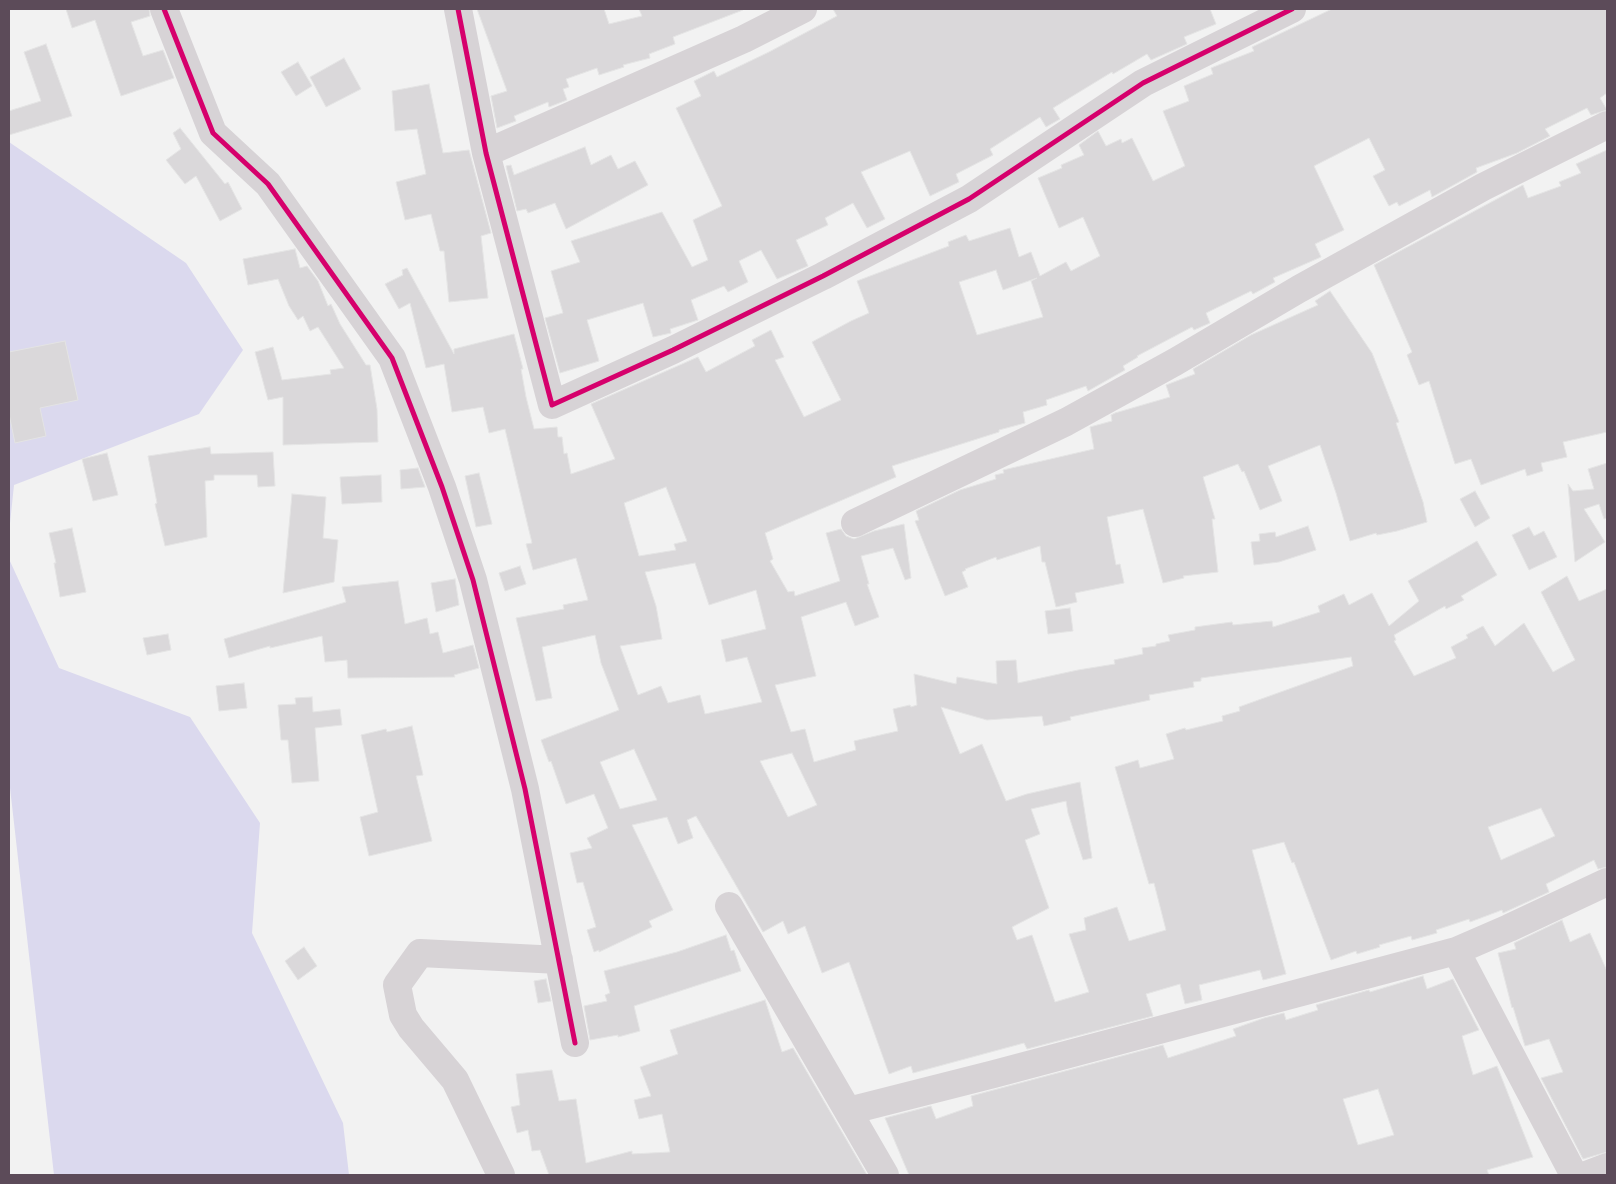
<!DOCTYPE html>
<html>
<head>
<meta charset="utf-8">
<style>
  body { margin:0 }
  #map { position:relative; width:1616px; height:1184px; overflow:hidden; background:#f2f2f2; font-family:"Archivo Narrow",sans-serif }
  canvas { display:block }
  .frame { position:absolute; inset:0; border:10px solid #5c4b59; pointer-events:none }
</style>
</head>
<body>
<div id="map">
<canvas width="1616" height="1184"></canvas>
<div class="frame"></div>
</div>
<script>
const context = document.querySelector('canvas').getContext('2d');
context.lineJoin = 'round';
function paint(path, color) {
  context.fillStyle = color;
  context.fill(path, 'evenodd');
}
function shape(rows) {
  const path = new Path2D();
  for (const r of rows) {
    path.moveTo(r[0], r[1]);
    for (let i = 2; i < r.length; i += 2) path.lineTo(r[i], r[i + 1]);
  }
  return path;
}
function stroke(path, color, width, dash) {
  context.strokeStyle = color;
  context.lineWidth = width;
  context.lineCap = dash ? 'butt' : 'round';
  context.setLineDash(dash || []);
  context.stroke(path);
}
const green = shape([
  [9,142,186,263,243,350,199,414,14,485,9,533],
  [9,559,59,668,190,717,260,823,252,933,343,1123,349,1175,54,1175,9,779]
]);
const building = shape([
  [66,9,149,9,150,16,131,22,143,56,163,50,174,78,121,96,95,20,72,28,66,9],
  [477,9,604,9,609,24,642,16,639,9,743,9,743,10,673,37,675,44,649,54,650,58,623,65,624,67,599,75,597,68,566,79,569,87,563,89,567,100,549,107,548,102,514,116,516,121,497,128,491,96,507,91,477,9],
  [833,9,1210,9,1216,24,1184,37,1187,44,1151,60,1147,54,1113,74,1112,72,1053,108,1060,119,1046,127,1040,117,990,149,993,155,956,174,959,182,930,196,910,151,861,172,885,219,867,228,853,203,825,218,828,225,796,240,808,266,777,279,761,250,739,261,748,282,728,292,724,286,691,300,698,320,670,329,671,333,653,337,643,303,587,320,599,361,560,373,545,318,563,313,551,271,580,262,571,241,662,212,692,267,708,260,693,220,722,206,676,108,701,96,694,81,714,71,717,77,769,52,837,16,833,9],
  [1332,9,1607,9,1607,93,1600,98,1607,110,1591,115,1587,108,1545,129,1550,136,1517,153,1476,168,1477,172,1432,197,1430,190,1399,206,1397,202,1389,206,1373,176,1385,170,1369,138,1314,166,1344,230,1315,244,1321,257,1273,278,1275,282,1253,294,1251,291,1206,313,1210,323,1194,330,1192,327,1137,356,1138,357,1123,366,1125,370,1088,391,1086,386,1046,400,1047,405,1023,412,1025,423,999,430,999,432,892,466,896,477,765,533,773,559,770,561,788,592,794,591,795,596,840,581,826,533,841,529,846,536,854,539,874,531,904,524,911,578,905,580,893,548,861,556,869,584,867,584,879,617,855,626,846,602,801,617,816,676,775,685,791,732,805,729,814,762,856,750,854,741,898,731,893,709,910,705,911,707,917,705,914,674,956,684,957,677,997,684,996,661,1016,660,1018,683,1078,670,1115,664,1114,660,1143,654,1142,648,1156,646,1156,644,1170,641,1168,635,1195,630,1195,627,1232,622,1233,625,1272,621,1273,627,1320,612,1318,606,1344,594,1349,605,1372,593,1389,626,1419,601,1408,581,1477,541,1497,575,1461,596,1464,600,1446,609,1445,606,1394,635,1396,640,1394,641,1414,676,1456,658,1451,647,1468,638,1466,635,1483,626,1495,646,1524,623,1553,672,1575,660,1541,592,1567,576,1579,601,1607,589,1607,867,1598,869,1594,860,1546,884,1549,892,1503,913,1502,910,1470,922,1469,919,1436,930,1437,933,1412,940,1411,936,1379,945,1380,947,1357,954,1356,951,1331,960,1294,862,1292,863,1284,842,1252,850,1286,974,1263,980,1260,970,1199,985,1202,1000,1185,1004,1180,984,1146,994,1153,1016,1027,1049,1024,1043,913,1073,911,1066,889,1074,849,962,822,973,805,926,788,934,783,921,763,932,696,816,687,820,693,838,678,844,667,817,632,825,673,910,649,921,652,927,599,952,599,950,594,952,587,930,596,927,583,882,577,883,570,853,592,848,587,838,608,828,594,794,566,804,551,761,549,762,541,740,619,710,601,663,595,635,542,647,552,698,536,701,516,618,564,609,563,605,588,600,576,558,533,570,526,544,532,543,505,429,489,433,483,407,452,412,444,364,426,368,410,303,399,309,385,284,403,275,402,270,407,268,454,354,454,349,514,334,523,369,521,369,526,397,534,429,557,427,558,437,562,437,564,454,567,453,571,474,615,459,591,404,698,357,706,372,755,346,752,340,771,330,784,357,775,360,804,417,841,400,812,342,851,321,869,313,857,281,949,246,948,242,966,235,969,241,1010,228,1019,257,1031,252,1040,276,1066,262,1071,271,1100,256,1083,217,1059,228,1038,178,1062,168,1061,165,1084,155,1079,145,1098,131,1106,146,1121,139,1122,143,1132,138,1153,181,1185,166,1163,111,1189,101,1184,86,1213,74,1211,68,1254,51,1252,47,1332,9],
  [996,270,1003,290,1037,278,1031,281,1043,317,977,335,959,282,996,270],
  [666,487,687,541,674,544,676,550,639,556,624,503,666,487],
  [695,563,709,605,756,590,766,629,721,640,726,662,747,657,762,702,705,714,700,695,668,703,661,686,638,695,620,646,662,639,656,606,645,572,695,563],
  [1351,657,1353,666,1239,707,1240,711,1222,716,1223,721,1186,730,1185,728,1166,734,1174,759,1140,768,1138,760,1115,767,1149,884,1154,883,1166,930,1129,941,1117,907,1084,918,1086,930,1069,934,1089,992,1055,1002,1032,935,1017,940,1012,927,1049,908,1025,840,1040,834,1031,809,1066,801,1068,813,1083,860,1092,858,1080,782,1027,794,1006,801,982,744,960,754,941,707,987,720,1042,716,1044,726,1071,720,1070,717,1150,700,1149,695,1194,687,1193,682,1201,681,1201,678,1351,657],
  [634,749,657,800,620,809,600,762,634,749],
  [792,753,817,805,788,817,760,761,792,753],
  [1541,808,1555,836,1501,860,1488,827,1541,808],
  [46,44,72,116,9,135,9,111,41,101,24,52,46,44],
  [344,58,361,89,326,107,310,77,344,58],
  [298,62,312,86,296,96,281,72,298,62],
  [429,84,443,153,469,150,491,233,481,236,488,298,449,302,444,251,440,251,431,214,405,220,396,182,426,174,417,129,395,131,392,91,429,84],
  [180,128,225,184,228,182,242,209,220,221,196,176,185,184,166,160,181,149,173,133,180,128],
  [585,147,591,165,611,155,618,169,635,161,648,185,566,229,555,203,528,213,526,209,517,211,506,166,511,165,514,175,585,147],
  [1607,150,1607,432,1563,442,1567,457,1541,463,1543,471,1527,476,1525,469,1481,485,1471,459,1455,464,1429,381,1419,385,1407,355,1412,352,1374,265,1523,185,1528,198,1561,186,1559,182,1581,173,1576,164,1607,150],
  [295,249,300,268,307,266,318,281,328,306,331,304,340,324,366,365,370,365,377,409,378,442,283,445,283,397,268,400,255,352,273,347,282,380,331,374,330,370,344,368,318,327,310,331,303,316,298,320,289,306,278,279,248,285,243,259,295,249],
  [1330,291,1372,353,1399,422,1396,423,1423,502,1427,522,1397,531,1377,535,1376,533,1350,541,1336,493,1320,445,1268,466,1282,501,1260,510,1244,471,1242,472,1238,464,1203,477,1215,519,1212,519,1218,572,1183,576,1184,578,1163,583,1143,509,1107,517,1116,565,1120,564,1124,583,1075,593,1077,602,1056,607,1045,562,1042,562,1040,546,997,560,996,557,965,569,966,570,962,572,968,587,945,596,915,521,919,520,916,511,960,490,996,479,995,475,1004,473,1003,470,1094,449,1090,427,1112,421,1111,415,1115,413,1170,397,1166,385,1195,374,1193,369,1251,335,1318,305,1315,301,1330,291],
  [65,341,78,400,40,408,46,436,15,443,9,414,9,352,65,341],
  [210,447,211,454,273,452,275,486,258,487,257,475,214,475,214,480,205,481,207,537,165,546,155,504,157,503,148,456,210,447],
  [107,453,118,495,93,501,82,459,107,453],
  [1607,463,1607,518,1604,519,1599,504,1584,509,1605,542,1575,562,1568,484,1573,491,1594,489,1588,469,1607,463],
  [418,468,425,487,401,489,400,470,418,468],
  [479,473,492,524,476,527,465,476,479,473],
  [381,475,382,502,342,504,340,477,381,475],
  [1475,491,1490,518,1475,527,1460,499,1475,491],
  [292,494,326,497,323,538,338,540,334,582,283,593,292,494],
  [1308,526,1316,550,1279,562,1254,565,1251,542,1260,541,1259,534,1275,532,1276,537,1308,526],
  [1529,527,1534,536,1544,531,1557,557,1529,570,1512,535,1529,527],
  [72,528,86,592,60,597,54,563,56,563,49,533,72,528],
  [520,566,526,584,505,591,499,573,520,566],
  [455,579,459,605,436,612,431,583,455,579],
  [398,581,405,624,427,618,430,634,438,632,443,653,473,645,479,668,454,675,455,677,348,678,347,660,325,662,322,636,270,648,270,646,229,658,224,639,346,602,342,587,398,581],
  [1070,608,1073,631,1048,634,1045,611,1070,608],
  [168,634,171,650,147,655,143,638,168,634],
  [244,683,247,708,219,711,216,686,244,683],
  [312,697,313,712,340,709,342,725,315,728,319,781,292,783,288,740,281,740,278,705,296,704,295,698,312,697],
  [412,726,423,775,416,776,432,841,369,856,360,817,378,812,361,735,386,729,387,732,412,726],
  [1562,920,1570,942,1590,933,1607,971,1607,1152,1583,1159,1541,1078,1563,1072,1549,1039,1525,1046,1513,1007,1512,1008,1498,953,1516,949,1514,943,1562,920],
  [726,935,731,951,734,950,741,971,634,1006,640,1031,618,1037,618,1035,590,1040,584,1006,607,1001,605,995,610,993,604,971,677,952,726,935],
  [304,947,317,966,298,980,285,961,304,947],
  [1423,976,1427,989,1453,979,1479,1030,1462,1036,1473,1075,1497,1066,1533,1157,1487,1170,1489,1175,909,1175,885,1118,931,1106,936,1119,973,1106,971,1096,1163,1045,1168,1058,1236,1036,1233,1029,1264,1018,1284,1013,1286,1020,1318,1010,1316,1005,1369,990,1370,992,1423,976],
  [1378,1089,1394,1135,1358,1145,1343,1099,1378,1089],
  [546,979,551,1001,538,1003,534,981,546,979],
  [765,1000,782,1052,793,1048,867,1175,549,1175,540,1150,532,1151,528,1130,517,1133,511,1107,520,1105,516,1074,552,1070,559,1101,576,1099,586,1163,632,1151,632,1154,670,1152,662,1114,639,1119,634,1100,651,1096,640,1067,678,1054,670,1030,765,1000]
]);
const minor = shape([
  [164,9,213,133,268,184,392,358,442,487,473,580,525,789,575,1043],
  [458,9,486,153,552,405,673,350,823,276,969,199,1143,83,1292,9],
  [486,153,744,39,803,9],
  [855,523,1066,422,1175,362,1299,289,1483,187,1607,125],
  [729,906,885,1175],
  [1456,951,1574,1175],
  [848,1111,994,1074,1456,951,1509,928,1607,882],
  [501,1175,455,1080,411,1028,403,1015,397,985,420,953,559,960],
  [1586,1175,1607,1167]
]);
const cycleway = shape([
  [164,9,213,133,268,184,392,358,442,487,473,580,525,789,575,1043],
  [458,9,486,153,552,405,673,350,823,276,969,199,1143,83,1292,9]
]);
paint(green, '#dbd9ee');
paint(building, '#dad8da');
stroke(building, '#e4e4e4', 1);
stroke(minor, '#d7d3d6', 28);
stroke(cycleway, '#d6006c', 5);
</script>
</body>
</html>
